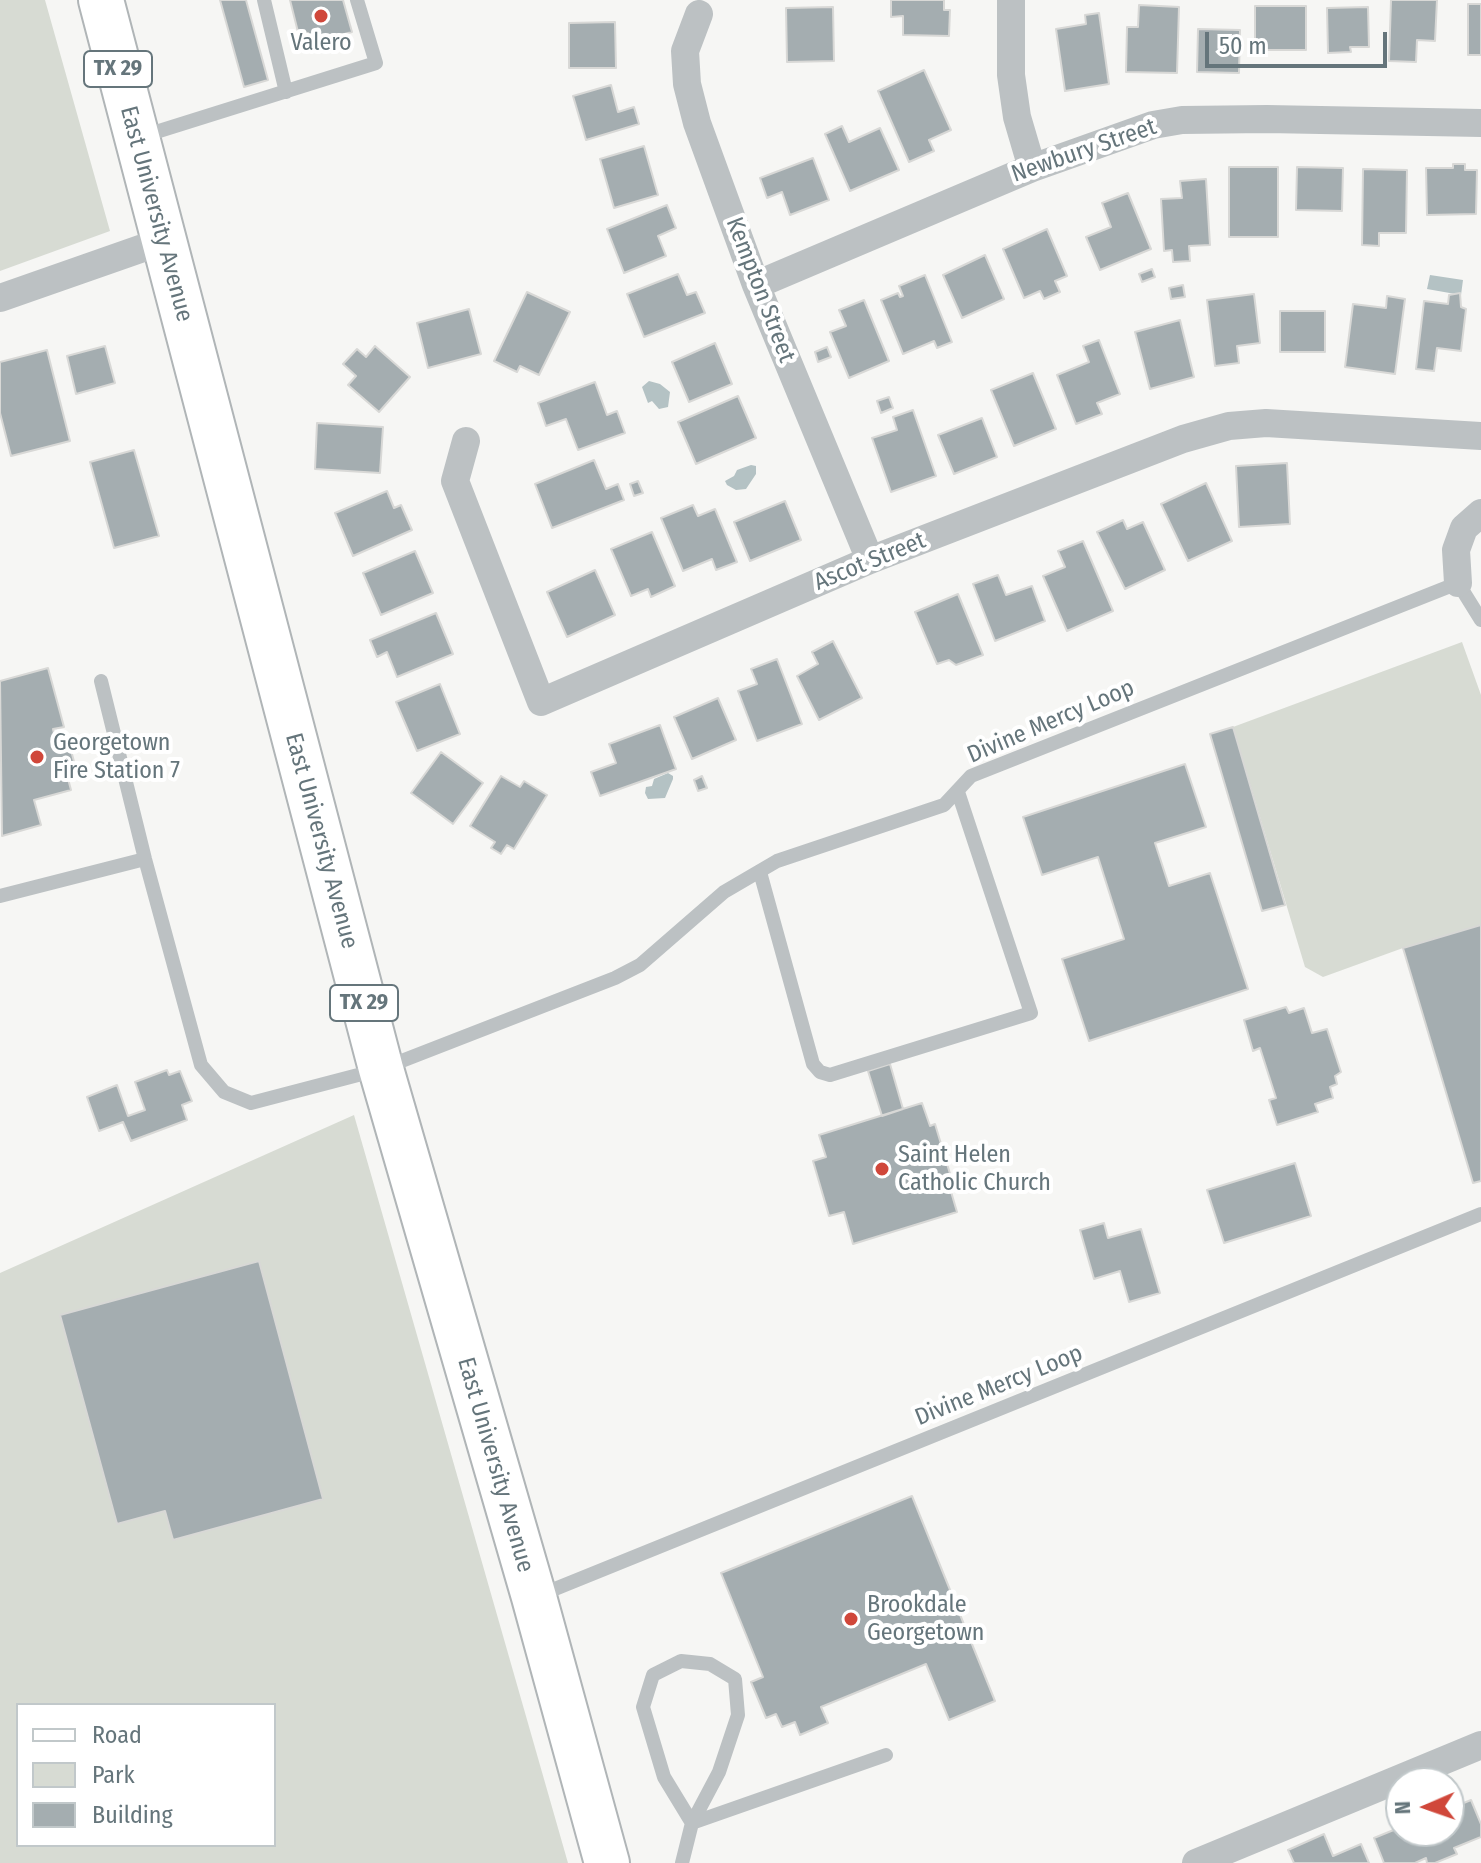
<!DOCTYPE html>
<html>
<head>
<meta charset="utf-8">
<style>
  body { margin:0 }
  #map { position:relative; width:1481px; height:1863px; overflow:hidden; background:#f6f6f4; font-family:"Fira Sans Condensed",sans-serif }
  canvas { display:block }
  .legend { position:absolute; left:16px; top:1703px; width:260px; height:144px; box-sizing:border-box; background:#fff; border:2px solid #c1c8ca; margin:0; padding:10px 14px; list-style:none; font-size:24px; color:#65757b }
  .legend li { display:flex; align-items:center; gap:16px; height:40px }
  .legend b { width:40px; border:2px solid #c1c8ca }
  .north { position:absolute; left:1385px; top:1767px; width:80px; height:80px; box-sizing:border-box; background:#fff; border:2px solid #c1c8ca; border-radius:50%; rotate:268deg; font-size:22px; font-weight:700; line-height:32px; text-align:center; color:#65757b }
  .north::after { content:''; display:block; margin:auto; width:28px; height:36px; background:#d0473a; clip-path:polygon(50% 0,100% 100%,50% 72%,0 100%) }
  .scale { position:absolute; left:1205px; top:32px; width:182px; height:36px; box-sizing:border-box; border:4px solid #65757b; border-top:0; padding-left:10px; font-size:24px; line-height:28px; white-space:nowrap; color:#65757b; -webkit-text-stroke:6px #fff; paint-order:stroke }
</style>
</head>
<body>
<div id="map">
<canvas width="1481" height="1863"></canvas>
<ul class="legend">
<li><b style="height:10px;background:#fff"></b>Road</li>
<li><b style="height:22px;background:#d7dbd3"></b>Park</li>
<li><b style="height:22px;background:#a4adb0"></b>Building</li>
</ul>
<div class="north">N</div>
<div class="scale">50 m</div>
</div>
<script>
const context = document.querySelector('canvas').getContext('2d');
context.lineJoin = 'round';
function paint(path, color) {
  context.fillStyle = color;
  context.fill(path, 'evenodd');
}
function shape(rows) {
  const path = new Path2D();
  for (const r of rows) {
    path.moveTo(r[0], r[1]);
    for (let i = 2; i < r.length; i += 2) path.lineTo(r[i], r[i + 1]);
  }
  return path;
}
function stroke(path, color, width, dash) {
  context.strokeStyle = color;
  context.lineWidth = width;
  context.lineCap = dash ? 'butt' : 'round';
  context.setLineDash(dash || []);
  context.stroke(path);
}
function write(font, color, halo, rows, align = 'center') {
  context.font = font + ' "Fira Sans Condensed",sans-serif';
  context.lineWidth = 8;
  context.setLineDash([]);
  context.textBaseline = 'middle';
  context.strokeStyle = halo;
  context.fillStyle = color;
  for (const [text, x, y, turn = 0] of rows) {
    context.save();
    context.translate(x, y);
    context.rotate((+turn || 0) * Math.PI / 180);
    context.textAlign = isNaN(turn) ? turn : align;
    if (halo) context.strokeText(text, 0, 0);
    context.fillText(text, 0, 0);
    context.restore();
  }
}
const green = shape([
  [0,0,45,0,110,231,0,271],
  [1462,642,1481,695,1481,925,1403,948,1323,977,1305,967,1233,727],
  [354,1115,568,1863,0,1863,0,1273],
  [18,1705,274,1705,274,1845,18,1845]
]);
const water = shape([
  [1430,275,1463,280,1461,295,1427,289],
  [649,381,660,384,670,392,668,407,659,409,652,401,648,403,642,387],
  [751,465,756,466,756,474,746,489,736,490,727,485,725,481,734,476,737,470],
  [668,773,673,776,673,779,665,798,648,799,645,793,646,787,652,786,654,779]
]);
const building = shape([
  [220,0,246,0,268,80,244,87,220,0],
  [290,0,343,0,352,32,311,43,308,33,299,36,290,0],
  [891,0,944,0,944,10,950,10,949,36,903,35,903,16,891,17,891,0],
  [1391,0,1437,0,1435,41,1417,40,1416,62,1389,61,1391,0],
  [1468,4,1481,4,1481,55,1468,55,1468,4],
  [1139,5,1179,7,1177,73,1126,72,1127,27,1138,27,1139,5],
  [1255,6,1306,6,1306,50,1255,50,1255,6],
  [833,7,834,61,787,62,786,8,833,7],
  [1368,7,1369,47,1350,47,1351,52,1328,53,1327,8,1368,7],
  [1099,13,1109,84,1065,91,1056,29,1086,24,1085,15,1099,13],
  [615,22,616,68,569,68,569,23,615,22],
  [1198,29,1240,30,1239,73,1197,72,1198,29],
  [924,70,951,130,929,140,934,151,909,162,878,91,924,70],
  [611,85,618,112,634,107,639,124,586,140,573,96,611,85],
  [842,126,849,142,880,128,899,170,850,191,825,134,842,126],
  [644,146,658,195,614,208,600,159,644,146],
  [813,158,829,200,790,215,782,192,767,198,760,178,813,158],
  [1453,164,1465,164,1465,170,1477,170,1476,214,1427,215,1426,168,1453,168,1453,164],
  [1229,167,1278,167,1278,237,1229,237,1229,167],
  [1297,167,1343,168,1342,211,1296,210,1297,167],
  [1363,169,1407,170,1406,233,1379,233,1379,246,1362,245,1363,169],
  [1206,179,1210,245,1189,246,1190,261,1173,262,1172,250,1164,251,1161,199,1182,198,1180,181,1206,179],
  [1128,193,1151,249,1100,270,1086,237,1111,227,1102,203,1128,193],
  [667,205,676,228,658,236,666,256,624,273,607,229,667,205],
  [1047,229,1067,276,1055,281,1060,292,1044,299,1040,291,1024,298,1003,249,1047,229],
  [985,255,1004,299,962,318,943,275,985,255],
  [1152,269,1155,277,1142,282,1139,274,1152,269],
  [678,274,687,295,696,292,705,313,644,337,627,294,678,274],
  [925,275,952,342,937,348,934,341,903,354,881,300,898,293,900,297,903,296,899,286,925,275],
  [1183,285,1185,297,1171,299,1169,288,1183,285],
  [527,292,570,312,539,375,520,366,517,372,494,361,527,292],
  [1460,293,1461,307,1466,309,1461,351,1437,348,1434,371,1416,369,1424,301,1448,304,1449,295,1460,293],
  [1254,294,1260,343,1237,346,1239,363,1215,366,1207,300,1254,294],
  [1387,296,1405,299,1395,374,1345,367,1353,304,1386,308,1387,296],
  [864,300,889,361,849,378,830,332,846,326,839,310,864,300],
  [469,309,481,354,428,368,417,323,469,309],
  [1280,311,1325,311,1325,352,1280,352,1280,311],
  [1180,320,1194,377,1150,389,1135,332,1180,320],
  [1099,340,1120,394,1097,403,1102,414,1076,424,1057,375,1089,362,1083,346,1099,340],
  [715,343,732,384,689,402,672,362,715,343],
  [105,346,115,383,76,394,67,356,105,346],
  [375,346,410,377,379,412,348,385,356,376,343,364,357,349,366,357,375,346],
  [827,347,831,357,818,362,815,352,827,347],
  [47,350,70,441,11,456,0,413,0,362,47,350],
  [1033,373,1056,429,1014,446,991,390,1033,373],
  [595,382,607,415,617,411,625,433,578,450,566,419,546,426,538,403,595,382],
  [738,396,756,438,696,464,678,422,738,396],
  [889,397,893,408,881,413,877,401,889,397],
  [913,410,936,476,891,492,872,438,897,430,893,417,913,410],
  [982,418,997,457,954,474,938,435,982,418],
  [317,423,383,427,380,473,315,469,317,423],
  [134,450,159,536,114,548,90,462,134,450],
  [594,460,606,489,618,484,624,500,552,528,535,484,594,460],
  [1287,463,1290,524,1239,527,1236,466,1287,463],
  [638,481,643,493,634,496,630,484,638,481],
  [1206,483,1232,541,1188,561,1161,504,1206,483],
  [387,491,394,508,401,505,412,530,353,556,335,513,387,491],
  [785,501,801,540,750,561,734,522,785,501],
  [693,505,698,516,715,509,737,562,716,570,712,559,683,571,661,518,693,505],
  [1123,520,1127,529,1143,522,1165,570,1125,589,1097,532,1123,520],
  [652,532,675,586,651,597,648,589,631,596,611,549,652,532],
  [1083,541,1113,611,1067,631,1043,576,1065,567,1058,551,1083,541],
  [415,551,433,593,381,615,363,573,415,551],
  [595,570,615,615,567,637,547,592,595,570],
  [998,575,1006,595,1032,586,1045,621,995,641,973,584,998,575],
  [958,594,983,655,956,665,949,660,937,664,915,612,958,594],
  [436,613,453,654,397,677,387,652,377,657,370,640,436,613],
  [833,641,862,698,819,720,797,676,818,664,812,652,833,641],
  [777,659,802,724,757,741,738,691,757,684,751,669,777,659],
  [48,668,64,727,53,729,56,742,68,739,77,773,67,775,71,790,34,800,41,825,2,836,0,681,48,668],
  [440,684,460,734,417,751,396,702,440,684],
  [718,698,736,740,692,759,674,717,718,698],
  [660,725,676,769,600,796,591,772,616,763,609,744,660,725],
  [1233,727,1285,905,1262,911,1210,734,1233,727],
  [441,752,483,783,453,824,411,793,441,752],
  [1185,764,1206,827,1155,843,1169,886,1210,873,1248,989,1089,1041,1062,959,1124,939,1098,857,1042,875,1023,817,1185,764],
  [501,776,520,787,524,781,547,795,514,849,507,845,501,854,491,848,495,842,470,826,501,776],
  [702,776,707,788,698,791,694,780,702,776],
  [1481,925,1481,1181,1473,1183,1403,948,1481,925],
  [1286,1007,1289,1013,1304,1008,1312,1033,1327,1029,1341,1072,1335,1076,1337,1084,1330,1087,1333,1098,1315,1104,1318,1112,1277,1125,1269,1100,1276,1098,1260,1048,1253,1051,1244,1020,1286,1007],
  [890,1064,903,1109,882,1116,868,1071,890,1064],
  [167,1070,169,1075,180,1071,192,1101,182,1105,187,1120,131,1141,123,1122,99,1131,87,1097,117,1085,128,1116,145,1110,135,1082,167,1070],
  [922,1103,930,1126,935,1124,951,1177,947,1178,957,1212,853,1244,844,1212,829,1216,813,1161,826,1157,819,1135,922,1103],
  [1295,1163,1311,1216,1224,1243,1207,1190,1295,1163],
  [1104,1223,1108,1238,1141,1229,1160,1293,1129,1302,1120,1271,1094,1279,1080,1230,1104,1223],
  [259,1261,323,1499,173,1540,165,1511,117,1524,60,1315,259,1261],
  [912,1496,995,1701,949,1720,926,1664,821,1707,828,1723,800,1735,795,1722,782,1727,776,1714,766,1718,751,1682,763,1677,721,1573,912,1496],
  [1471,1800,1481,1824,1481,1837,1454,1848,1457,1854,1435,1863,1427,1863,1426,1858,1415,1863,1384,1863,1374,1838,1401,1827,1401,1831,1449,1831,1449,1809,1471,1800],
  [1324,1834,1333,1856,1361,1844,1369,1863,1294,1863,1288,1850,1324,1834]
]);
const lane = shape([
  [264,0,286,92],
  [140,137,376,63,357,0],
  [101,681,145,859,201,1065,224,1092,251,1103,381,1069,615,978,640,965,724,892,777,861,944,805,971,776,1458,583,1481,620],
  [760,872,813,1064,820,1072,830,1075,1031,1013,958,792],
  [0,896,145,859],
  [540,1595,1481,1214],
  [681,1661,710,1664,735,1679,738,1715,719,1772,692,1823,664,1777,643,1707,653,1675,681,1661],
  [682,1863,692,1823,886,1755]
]);
const street = shape([
  [1011,0,1011,75,1017,117,1032,168],
  [699,14,685,51,687,84,697,123,756,285,870,560],
  [756,285,1032,168,1153,125,1182,120,1267,119,1481,123],
  [0,298,163,241],
  [466,441,455,481,541,702,870,560,1183,439,1229,426,1266,423,1481,436],
  [1458,583,1456,550,1464,528,1481,513],
  [1196,1863,1481,1745]
]);
const primary = shape([
  [101,0,381,1069,534,1597,607,1863]
]);
const markers = [
  [321,16,8,"#d0473a"],
  [37,757,8,"#d0473a"],
  [882,1169,8,"#d0473a"],
  [851,1619,8,"#d0473a"]
];
const shields = [
  [118,69,68],
  [364,1003,68]
];
const shieldNames = [
  ["TX 29",118,69],
  ["TX 29",364,1003]
];
const poiNames = [
  ["Valero",321,43,"center"],
  ["Georgetown",53,743],
  ["Fire Station 7",53,771],
  ["Saint Helen",898,1155],
  ["Catholic Church",898,1183],
  ["Brookdale",867,1605],
  ["Georgetown",867,1633]
];
const streetNames = [
  ["Newbury Street",1084,151,-19],
  ["East University Avenue",156,214,75],
  ["Kempton Street",760,290,69],
  ["Ascot Street",870,562,-22],
  ["Divine Mercy Loop",1051,722,-23],
  ["East University Avenue",321,841,75],
  ["Divine Mercy Loop",999,1386,-22],
  ["East University Avenue",495,1465,74]
];
paint(green, '#d7dbd3');
paint(water, '#b4c2c4');
paint(building, '#a4adb0');
stroke(building, '#d8d8d6', 2);
stroke(primary, '#b0b5b7', 48);
stroke(lane, '#bcc1c3', 14);
stroke(street, '#bcc1c3', 28);
stroke(primary, '#fff', 44);
for (const [x, y, r, color] of markers) {
  const dot = new Path2D();
  dot.arc(x, y, r, 0, 2 * Math.PI);
  context.fillStyle = color;
  context.fill(dot);
  stroke(dot, '#fff', 3);
}
for (const [x, y, w] of shields) {
  const box = new Path2D();
  box.roundRect(x - w / 2, y - 18, w, 36, 6);
  context.fillStyle = '#fff';
  context.fill(box);
  stroke(box, '#65757b', 2);
}
write('bold 22px', '#65757b', null, shieldNames);
write('24px', '#65757b', '#fff', poiNames, 'left');
write('24px', '#65757b', '#fff', streetNames);
</script>
</body>
</html>
